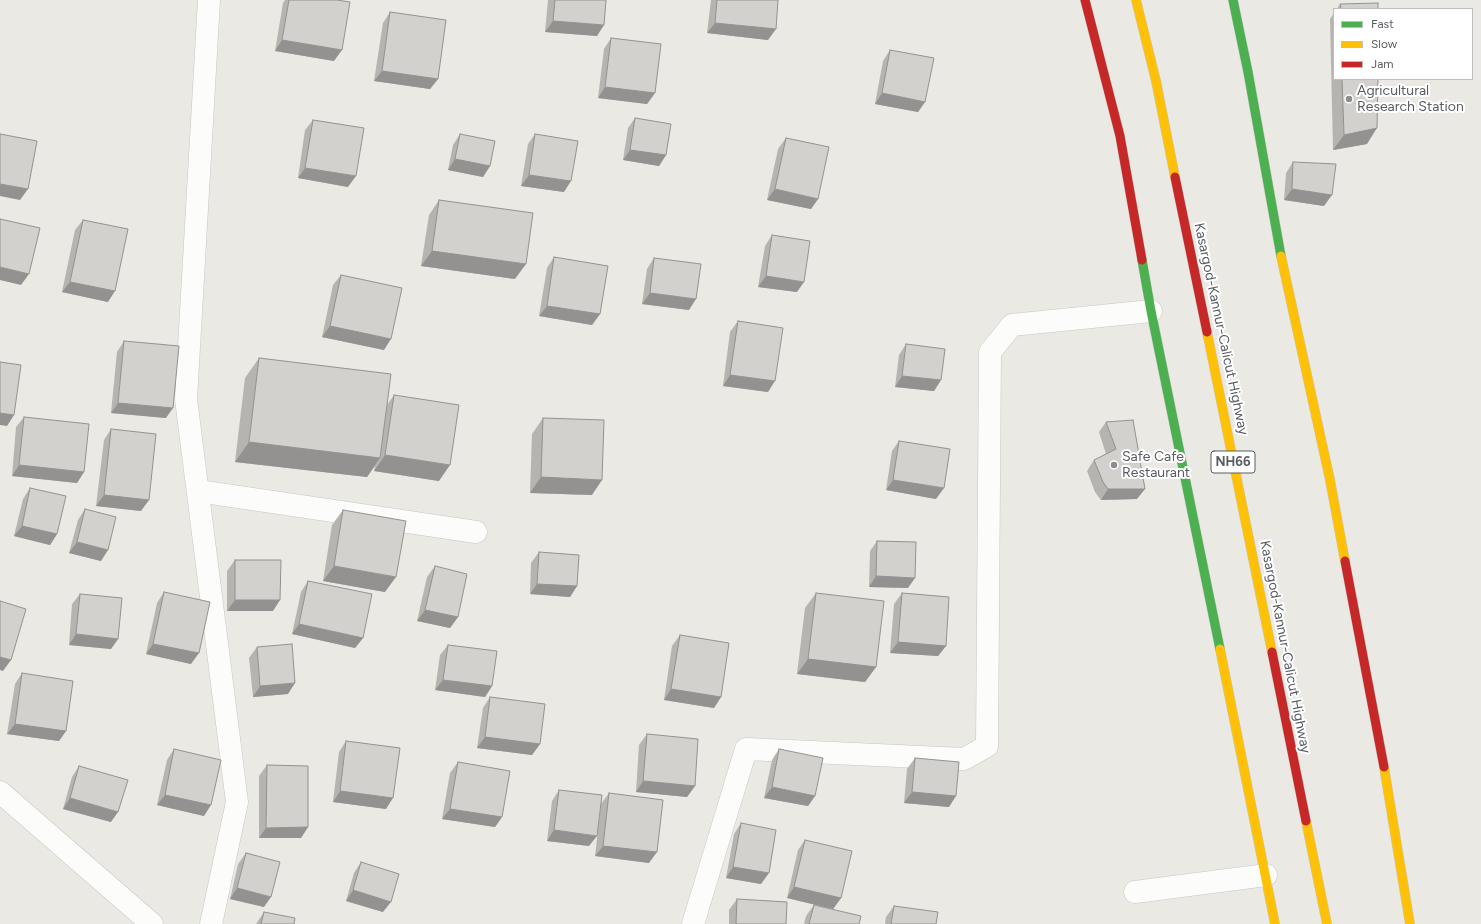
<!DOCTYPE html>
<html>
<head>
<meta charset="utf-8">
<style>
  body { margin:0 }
  #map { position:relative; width:1481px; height:924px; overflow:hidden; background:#eae9e4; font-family:Figtree,sans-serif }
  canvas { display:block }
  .legend { position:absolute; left:1333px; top:8px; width:140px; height:72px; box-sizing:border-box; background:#fff; border:1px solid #bdbec0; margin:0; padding:5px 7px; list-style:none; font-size:12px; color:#595d62 }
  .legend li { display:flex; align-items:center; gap:8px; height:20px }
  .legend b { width:20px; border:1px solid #bdbec0 }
</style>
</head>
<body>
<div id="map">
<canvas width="1481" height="924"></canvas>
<ul class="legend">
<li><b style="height:5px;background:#4caf50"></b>Fast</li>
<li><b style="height:5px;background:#ffc107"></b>Slow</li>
<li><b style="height:5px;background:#c62828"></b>Jam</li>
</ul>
</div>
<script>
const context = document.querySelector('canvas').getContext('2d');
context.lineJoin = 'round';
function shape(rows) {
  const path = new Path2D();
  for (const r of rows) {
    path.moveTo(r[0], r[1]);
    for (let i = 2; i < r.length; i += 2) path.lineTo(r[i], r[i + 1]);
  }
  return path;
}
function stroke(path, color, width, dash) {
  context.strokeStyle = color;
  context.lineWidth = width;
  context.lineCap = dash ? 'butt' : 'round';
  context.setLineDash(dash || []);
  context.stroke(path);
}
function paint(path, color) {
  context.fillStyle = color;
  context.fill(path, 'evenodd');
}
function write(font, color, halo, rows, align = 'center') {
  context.font = font + ' Figtree,sans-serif';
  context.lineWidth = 4;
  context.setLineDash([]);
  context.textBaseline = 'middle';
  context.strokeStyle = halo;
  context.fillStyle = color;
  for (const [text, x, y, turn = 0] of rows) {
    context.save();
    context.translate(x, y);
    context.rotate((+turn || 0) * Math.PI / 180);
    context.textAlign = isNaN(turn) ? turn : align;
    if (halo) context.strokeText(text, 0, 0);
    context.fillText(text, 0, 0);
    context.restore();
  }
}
const street = shape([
  [209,0,186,399,237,802,211,924],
  [198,491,476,532],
  [0,792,152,924],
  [1135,892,1266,875],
  [693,924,746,749,964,759,987,746,990,352,1012,325,1151,311]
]);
const fast = shape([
  [1233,0,1248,72,1281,256],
  [1142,260,1151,311,1220,649]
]);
const slow = shape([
  [1136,0,1156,81,1175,177],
  [1281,256,1330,480,1345,561],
  [1207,332,1272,652],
  [1220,649,1275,924],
  [1384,767,1410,924],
  [1306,821,1327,924]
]);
const jam = shape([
  [1085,0,1120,136,1142,260],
  [1175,177,1207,332],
  [1345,561,1384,767],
  [1272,652,1306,821]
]);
const wall = shape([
  [285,0,337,0,334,61,275,51,283,3],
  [548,0,606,0,597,36,545,32],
  [711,0,778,0,768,40,707,33],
  [1340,4,1378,9,1337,9],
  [390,12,438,79,430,89,374,81,383,23],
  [1334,13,1334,79,1378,79,1367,144,1333,150,1330,19],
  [611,38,655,93,647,104,598,98,604,49],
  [890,50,925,102,918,112,875,104,883,61],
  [635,118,666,155,659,166,623,160,628,128],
  [313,120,348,187,298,178,305,130],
  [460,134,490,166,483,177,448,170,453,145],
  [535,134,564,192,521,186,528,144],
  [786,138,818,199,811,209,767,200,778,149],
  [1293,162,1324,206,1284,200,1286,173],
  [439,200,515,279,421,266,429,215],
  [83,220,108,302,62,292,75,230],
  [772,235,797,292,758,287,765,246],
  [554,257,600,314,592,325,539,316,547,268],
  [654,258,689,310,642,304,647,269],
  [341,275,384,350,322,337,333,285],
  [738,321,768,392,723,386,730,332],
  [124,341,166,418,111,413,117,352],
  [906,344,941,380,934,391,895,387,899,355],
  [259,358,387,405,394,395,439,481,374,471,375,466,367,477,235,462,245,378],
  [24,417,84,472,77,483,12,476,16,427],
  [543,418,592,495,530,493,532,434],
  [1106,422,1137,499,1101,500,1095,492,1087,471,1094,460,1106,454,1099,432],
  [111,429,141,511,96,506,104,440],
  [899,441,936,499,886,490,892,451],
  [30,488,57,534,50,545,14,536,23,499],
  [85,509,101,561,69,553,78,520],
  [343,510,385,592,323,581,332,525],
  [877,541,908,588,869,587,870,551],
  [539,552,577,586,570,597,530,594,531,563],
  [235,560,273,611,227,611,227,571],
  [435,566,458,617,450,628,417,621,427,577],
  [308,581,363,638,355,648,292,634,301,592],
  [164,592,191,664,146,654,157,603],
  [816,593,876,667,865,682,797,674,805,608],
  [902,593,946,646,938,656,890,653,894,604],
  [80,594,118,639,111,649,69,645,72,604],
  [680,635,721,697,714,708,664,700,672,646],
  [448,645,492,686,485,697,435,690,440,655],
  [257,647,288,694,253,697,249,658],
  [22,673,66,731,59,741,7,734,15,684],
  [490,697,540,744,532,755,477,748,483,708],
  [647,734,695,786,687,797,636,792,639,745],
  [346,741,386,809,333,802,339,752],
  [174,749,204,816,157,805,167,760],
  [779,749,815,796,808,806,764,798,772,760],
  [915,758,949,807,904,803,907,769],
  [458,762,502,817,495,827,442,819,450,773],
  [267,765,308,827,301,838,259,838,259,776],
  [79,766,111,822,63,809,72,777],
  [559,790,589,846,547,841,552,801],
  [609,793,649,863,595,856,601,804],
  [741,823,761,884,726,878,734,834],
  [805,840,841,898,833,909,787,898,798,850],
  [246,853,264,907,230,899,238,864],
  [361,862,383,912,346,901,354,873],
  [737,899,786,924,729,924,729,910],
  [814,905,859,924,804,924,806,916],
  [894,906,936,924,885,924,886,917],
  [264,912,294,924,256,924]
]);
const shadedWall = shape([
  [553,21,604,25,597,36,545,32],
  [715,23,776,29,768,40,707,33],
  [282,40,342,50,334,61,275,51],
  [382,71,438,79,430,89,374,81],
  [605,87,655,93,647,104,598,98],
  [882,93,925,102,918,112,875,104],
  [1377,128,1367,144,1333,150,1344,135],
  [630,150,666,155,659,166,623,160],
  [455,159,490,166,483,177,448,170],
  [305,168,356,176,348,187,298,178],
  [529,175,571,181,564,192,521,186],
  [0,184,28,189,20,200,0,196],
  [775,189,818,199,811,209,767,200],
  [1292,189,1332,195,1324,206,1284,200],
  [432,251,526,264,515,279,421,266],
  [0,267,29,274,21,285,0,280],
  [766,276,804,282,797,292,758,287],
  [70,282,115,291,108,302,62,292],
  [650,293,696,299,689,310,642,304],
  [547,306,600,314,592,325,539,316],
  [330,326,391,339,384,350,322,337],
  [730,375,775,381,768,392,723,386],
  [902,376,941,380,934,391,895,387],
  [118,403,173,408,166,418,111,413],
  [0,413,14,415,7,426,0,425],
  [249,442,380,458,367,477,235,462],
  [385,455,450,465,439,481,374,471],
  [19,465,84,472,77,483,12,476],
  [541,477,602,480,592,495,530,493],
  [893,480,944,488,936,499,886,490],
  [1108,489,1145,489,1137,499,1101,500],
  [104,495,149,500,141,511,96,506],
  [22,526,57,534,50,545,14,536],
  [77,542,108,550,101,561,69,553],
  [334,566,396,577,385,592,323,581],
  [876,576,915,578,908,588,869,587],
  [537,584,577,586,570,597,530,594],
  [235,600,280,600,273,611,227,611],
  [425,610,458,617,450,628,417,621],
  [299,624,363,638,355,648,292,634],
  [76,634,118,639,111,649,69,645],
  [898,642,946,646,938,656,890,653],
  [153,644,199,653,191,664,146,654],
  [0,657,11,660,3,671,0,670],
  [808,659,876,667,865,682,797,674],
  [443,680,492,686,485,697,435,690],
  [295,683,288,694,253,697,260,686],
  [671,689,721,697,714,708,664,700],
  [15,724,66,731,59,741,7,734],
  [485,737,540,744,532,755,477,748],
  [643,781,695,786,687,797,636,792],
  [772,787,815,796,808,806,764,798],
  [340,791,393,798,386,809,333,802],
  [912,792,956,796,949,807,904,803],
  [165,795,211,805,204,816,157,805],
  [70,798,118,812,111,822,63,809],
  [450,809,502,817,495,827,442,819],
  [308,827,301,838,259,838,266,828],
  [554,830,597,836,589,846,547,841],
  [603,846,657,852,649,863,595,856],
  [733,867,769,873,761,884,726,878],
  [794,887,841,898,833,909,787,898],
  [237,888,271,897,264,907,230,899],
  [353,890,391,902,383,912,346,901]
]);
const building = shape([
  [289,0,337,0,350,2,342,50,282,40,289,0],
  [555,0,606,0,604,25,553,21,555,0],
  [717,0,778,0,776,29,715,23,717,0],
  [1378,3,1378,9,1341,9,1340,4,1378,3],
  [390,12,446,20,438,79,382,71,390,12],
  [611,38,661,44,655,93,605,87,611,38],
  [890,50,934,58,925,102,882,93,890,50],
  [1342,79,1378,79,1377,128,1344,135,1342,79],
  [635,118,671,124,666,155,630,150,635,118],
  [313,120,364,128,356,176,305,168,313,120],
  [0,134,37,141,28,189,0,184,0,134],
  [460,134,495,141,490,166,455,159,460,134],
  [535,134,578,141,571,181,529,175,535,134],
  [786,138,829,147,818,199,775,189,786,138],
  [1293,162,1336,164,1332,195,1292,189,1293,162],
  [439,200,533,213,526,264,432,251,439,200],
  [0,219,40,228,29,274,0,267,0,219],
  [83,220,128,229,115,291,70,282,83,220],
  [772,235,810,241,804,282,766,276,772,235],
  [554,257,608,266,600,314,547,306,554,257],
  [654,258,701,264,696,299,650,293,654,258],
  [341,275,402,288,391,339,330,326,341,275],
  [738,321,783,328,775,381,730,375,738,321],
  [124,341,179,346,173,408,118,403,124,341],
  [906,344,945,349,941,380,902,376,906,344],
  [259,358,391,374,380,458,249,442,259,358],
  [0,362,21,365,14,415,0,413,0,362],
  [394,395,459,405,450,465,385,455,394,395],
  [24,417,89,424,84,472,19,465,24,417],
  [543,418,604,420,602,480,541,477,543,418],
  [1133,420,1145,489,1108,489,1103,482,1094,460,1116,449,1106,422,1133,420],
  [111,429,156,434,149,500,104,495,111,429],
  [899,441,950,449,944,488,893,480,899,441],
  [30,488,66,496,57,534,22,526,30,488],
  [85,509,116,517,108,550,77,542,85,509],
  [343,510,406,521,396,577,334,566,343,510],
  [877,541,916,542,915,578,876,576,877,541],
  [539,552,579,555,577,586,537,584,539,552],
  [235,560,281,560,280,600,235,600,235,560],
  [435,566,467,574,458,617,425,610,435,566],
  [308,581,372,594,363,638,299,624,308,581],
  [164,592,210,602,199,653,153,644,164,592],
  [816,593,884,601,876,667,808,659,816,593],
  [902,593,949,597,946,646,898,642,902,593],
  [80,594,122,598,118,639,76,634,80,594],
  [0,601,26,609,11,660,0,657,0,601],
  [680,635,729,643,721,697,671,689,680,635],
  [292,644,295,683,260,686,257,647,292,644],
  [448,645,497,651,492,686,443,680,448,645],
  [22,673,73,681,66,731,15,724,22,673],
  [490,697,545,704,540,744,485,737,490,697],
  [647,734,698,739,695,786,643,781,647,734],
  [346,741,400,748,393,798,340,791,346,741],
  [174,749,221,760,211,805,165,795,174,749],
  [779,749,823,758,815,796,772,787,779,749],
  [915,758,959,762,956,796,912,792,915,758],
  [458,762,510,771,502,817,450,809,458,762],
  [267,765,308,766,308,827,266,828,267,765],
  [79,766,128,780,118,812,70,798,79,766],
  [559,790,602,795,597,836,554,830,559,790],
  [609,793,663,800,657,852,603,846,609,793],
  [741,823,776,830,769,873,733,867,741,823],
  [805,840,852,851,841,898,794,887,805,840],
  [246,853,280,862,271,897,237,888,246,853],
  [361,862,399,874,391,902,353,890,361,862],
  [737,899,787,902,786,924,736,924,737,899],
  [814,905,861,916,859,924,809,924,814,905],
  [894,906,938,912,936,924,891,924,894,906],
  [264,912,295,918,294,924,261,924,264,912]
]);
const markers = [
  [1349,99,4,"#8c8e90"],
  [1114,465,4,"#8c8e90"]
];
const shields = [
  [1233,462,44]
];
const shieldNames = [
  ["NH66",1233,462]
];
const poiNames = [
  ["Agricultural",1357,91],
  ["Research Station",1357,107],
  ["Safe Cafe",1122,457],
  ["Restaurant",1122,473]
];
const streetNames = [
  ["Kasargod-Kannur-Calicut Highway",1221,329,78],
  ["Kasargod-Kannur-Calicut Highway",1285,647,79]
];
stroke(street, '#c6c6c4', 23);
stroke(fast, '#c6c7c6', 10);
stroke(slow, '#c6c7c6', 10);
stroke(jam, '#c6c7c6', 10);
stroke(street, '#fcfcfb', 22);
stroke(fast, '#4caf50', 9);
stroke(slow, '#ffc107', 9);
stroke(jam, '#c62828', 9);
paint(wall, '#b5b4b1');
paint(shadedWall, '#939290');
paint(building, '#d2d1ce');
stroke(building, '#939290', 1);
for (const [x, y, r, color] of markers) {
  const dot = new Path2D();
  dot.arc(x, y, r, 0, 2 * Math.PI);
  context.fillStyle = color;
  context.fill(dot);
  stroke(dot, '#fff', 1.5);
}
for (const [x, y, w] of shields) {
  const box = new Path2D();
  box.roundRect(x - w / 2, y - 11, w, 22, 3);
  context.fillStyle = '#fff';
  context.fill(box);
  stroke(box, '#595d62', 1);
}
write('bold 13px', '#595d62', null, shieldNames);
write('14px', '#595d62', '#fff', poiNames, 'left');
write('14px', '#595d62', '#fff', streetNames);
</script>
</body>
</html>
